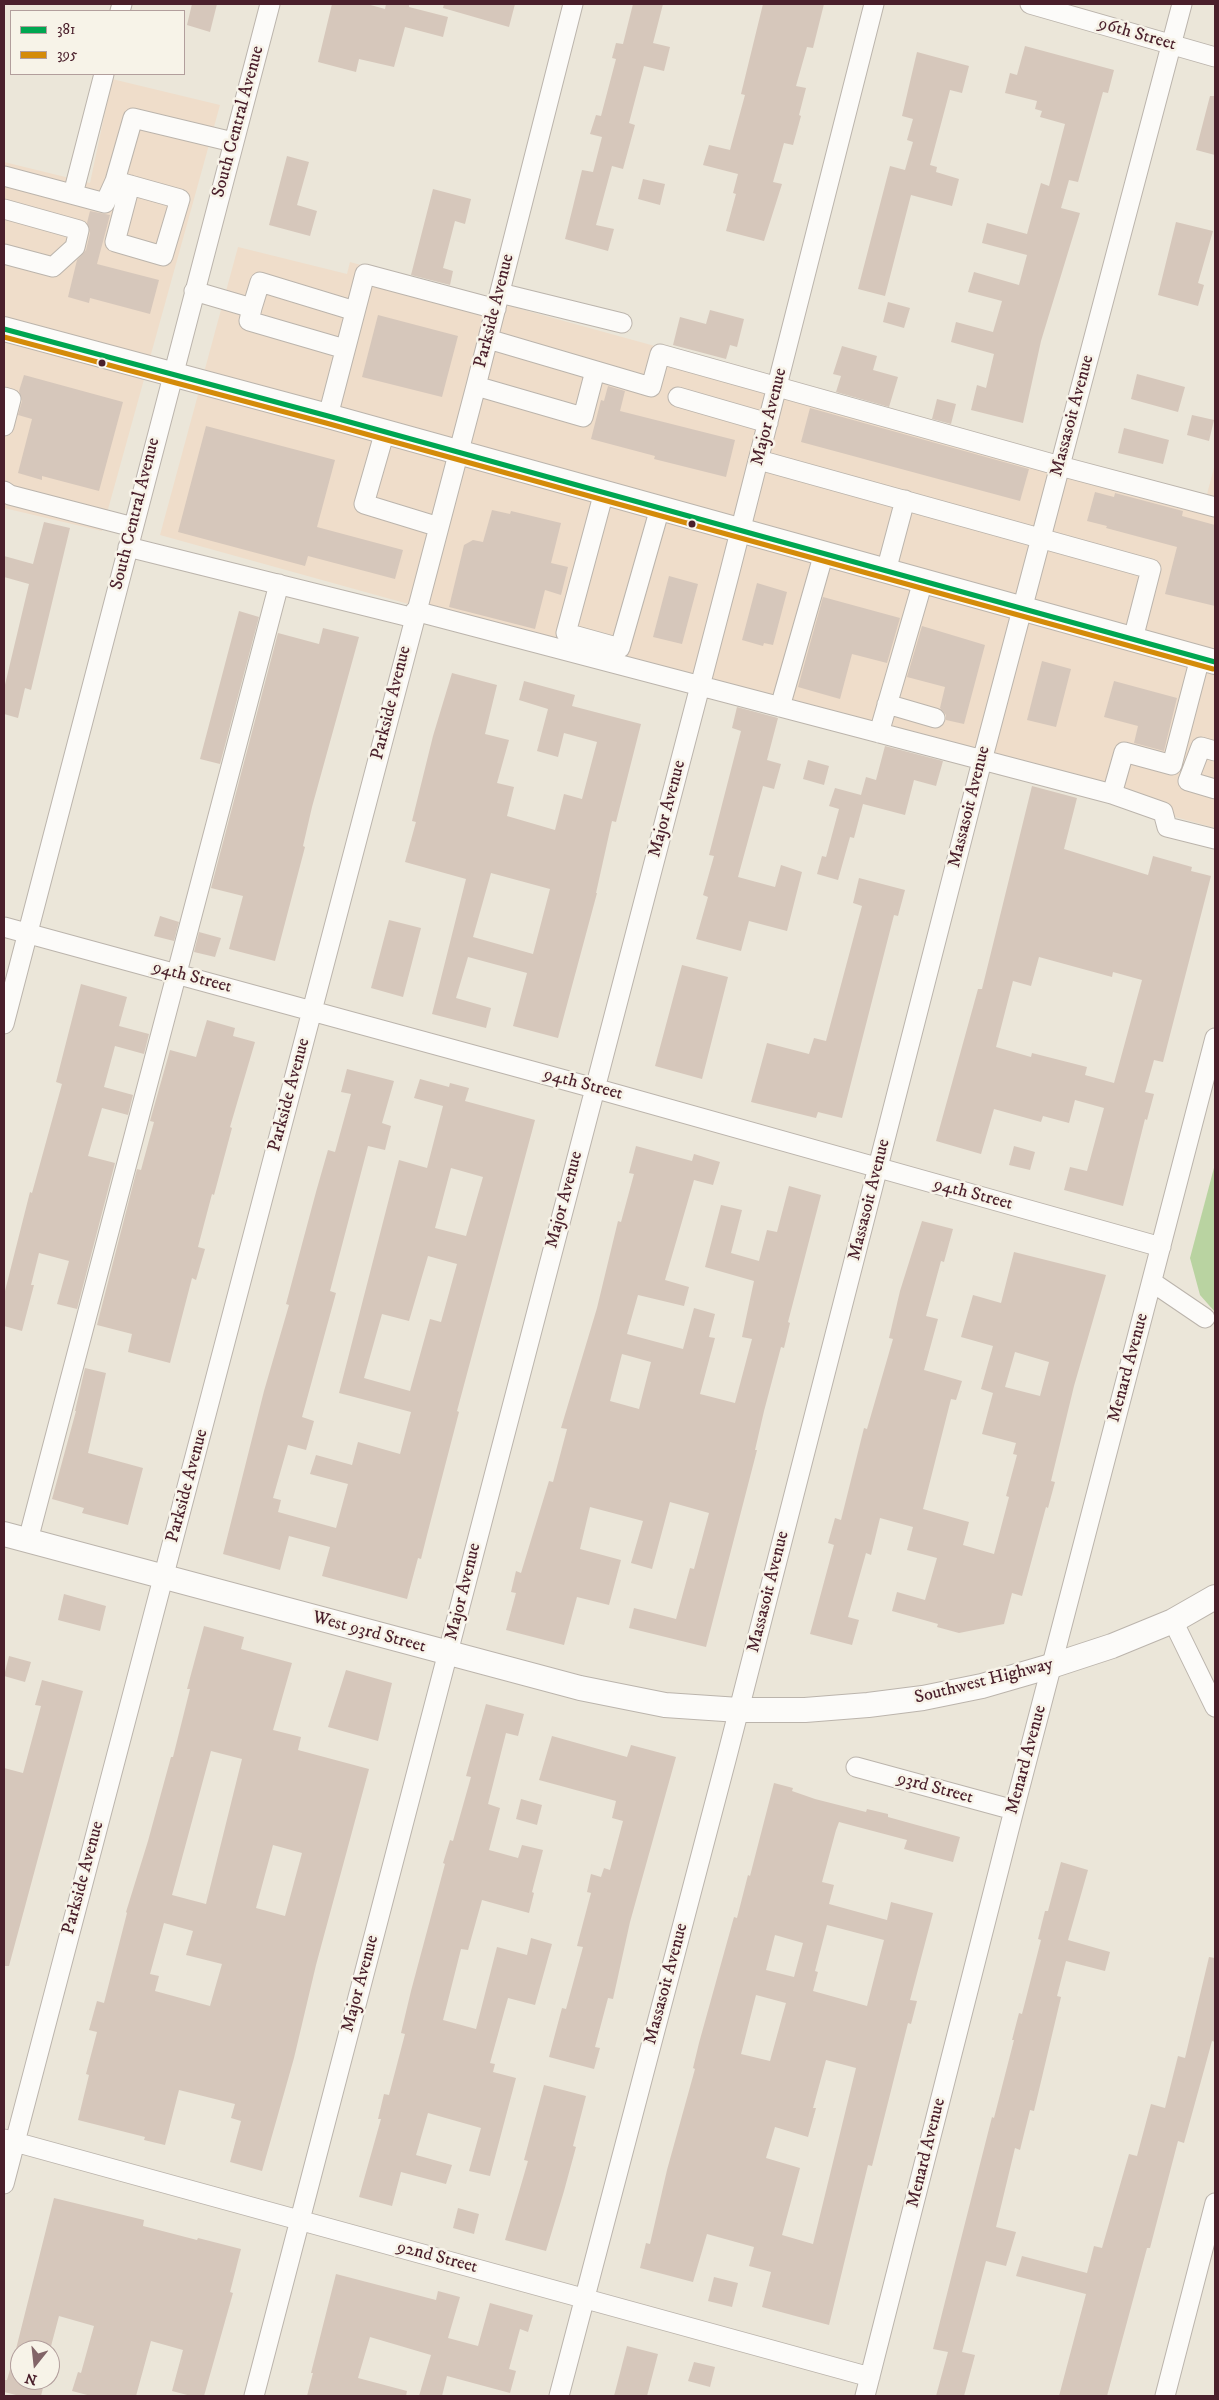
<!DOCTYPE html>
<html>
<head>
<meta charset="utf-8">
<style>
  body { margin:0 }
  #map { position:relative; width:1219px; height:2400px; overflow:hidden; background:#ebe6d9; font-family:"IM FELL DW Pica",serif }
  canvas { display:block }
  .frame { position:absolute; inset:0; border:5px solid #4a1f2b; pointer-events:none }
  .legend { position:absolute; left:10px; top:10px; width:175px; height:65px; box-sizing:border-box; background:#f7f3e8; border:1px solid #b29e9c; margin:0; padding:6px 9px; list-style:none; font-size:15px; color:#4a1f2b }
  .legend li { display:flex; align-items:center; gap:10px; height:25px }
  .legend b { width:25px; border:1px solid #b29e9c }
  .north { position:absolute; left:10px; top:2340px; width:50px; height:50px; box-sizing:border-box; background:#f7f3e8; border:1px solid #b29e9c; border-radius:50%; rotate:196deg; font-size:14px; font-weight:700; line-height:20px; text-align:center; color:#4a1f2b }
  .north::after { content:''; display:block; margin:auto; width:18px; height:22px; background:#826568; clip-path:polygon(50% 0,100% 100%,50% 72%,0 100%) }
</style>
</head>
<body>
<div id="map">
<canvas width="1219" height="2400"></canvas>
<div class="frame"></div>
<ul class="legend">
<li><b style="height:6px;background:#00a651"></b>381</li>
<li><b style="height:6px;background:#d48b09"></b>395</li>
</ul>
<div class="north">N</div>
</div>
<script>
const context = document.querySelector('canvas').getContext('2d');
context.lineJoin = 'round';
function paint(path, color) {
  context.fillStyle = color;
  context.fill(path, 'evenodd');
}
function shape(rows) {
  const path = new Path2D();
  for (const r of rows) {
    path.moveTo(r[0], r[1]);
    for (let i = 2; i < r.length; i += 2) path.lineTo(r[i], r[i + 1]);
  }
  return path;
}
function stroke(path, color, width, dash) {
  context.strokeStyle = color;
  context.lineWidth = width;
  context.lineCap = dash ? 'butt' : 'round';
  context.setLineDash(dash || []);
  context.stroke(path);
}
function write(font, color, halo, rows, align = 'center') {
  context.font = font + ' "IM FELL DW Pica",serif';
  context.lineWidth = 5;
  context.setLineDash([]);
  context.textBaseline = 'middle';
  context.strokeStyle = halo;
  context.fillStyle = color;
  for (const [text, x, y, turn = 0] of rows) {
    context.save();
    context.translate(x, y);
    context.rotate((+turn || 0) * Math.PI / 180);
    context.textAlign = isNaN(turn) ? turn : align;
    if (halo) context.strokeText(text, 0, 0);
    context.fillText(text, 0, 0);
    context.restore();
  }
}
const built = shape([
  [112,79,220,105,102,531,4,508,4,162,90,183],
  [238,247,347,274,350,262,1206,498,1215,464,1215,828,160,535]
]);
const green = shape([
  [1215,1164,1215,1312,1200,1295,1190,1258]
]);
const building = shape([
  [192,4,217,4,210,32,187,25],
  [332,4,367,4,385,9,386,4,409,4,409,7,448,17,443,37,405,27,394,67,359,59,356,72,318,62],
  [444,4,515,4,509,27,443,8],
  [633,4,663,4,653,43,670,47,664,71,644,66,629,123,635,125,623,169,612,166,596,225,614,229,608,251,565,239,582,170,593,172,602,137,590,134,596,115,601,116,616,59,612,58,616,43,623,44],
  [763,4,824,4,813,48,807,47,796,86,806,88,799,115,801,116,793,145,784,143,773,182,782,184,764,241,726,231,736,194,733,193,738,174,703,165,709,145,730,150,745,95,741,94],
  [1025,46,1114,70,1108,93,1103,92,1078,182,1069,180,1061,208,1080,213,1041,341,1023,423,971,410,977,385,986,388,994,354,951,342,956,322,993,332,1002,301,968,292,974,272,1019,285,1027,255,982,243,987,223,1027,234,1041,183,1049,186,1065,124,1040,117,1042,111,1035,109,1037,101,1005,93,1010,73,1017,75],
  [917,52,969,66,962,93,950,90,930,165,937,167,936,172,959,179,952,206,911,195,885,296,858,289,890,166,905,170,913,142,907,140,913,119,902,116],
  [1210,96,1215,96,1215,155,1196,150],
  [287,156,309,162,297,205,317,211,310,236,269,225],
  [643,179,665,184,660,205,638,199],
  [433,189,471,199,465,224,455,221,443,268,453,271,450,285,411,275],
  [90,211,110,215,97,264,159,280,150,314,90,298,89,303,68,297,77,260,86,250,90,233,87,223],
  [1176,222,1213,231,1198,283,1204,285,1198,306,1158,295],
  [888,302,910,308,904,328,883,322],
  [710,310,744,319,737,347,730,345,726,359,673,345,680,317,706,324],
  [378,315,458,336,442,397,362,377],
  [842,346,877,356,873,370,898,377,889,407,836,392,841,376,833,374],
  [1137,374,1185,387,1178,412,1131,399],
  [24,375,123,402,99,491,42,476,42,480,18,473,32,419,18,415,22,401,19,391],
  [608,386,625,391,620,411,735,440,726,477,654,459,655,456,591,439,601,400,604,401],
  [937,399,956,404,951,424,932,419],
  [810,408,1029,469,1020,501,801,442],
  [1192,415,1214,420,1209,441,1187,435],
  [206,426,335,460,317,527,403,550,395,579,308,556,305,566,178,532],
  [1124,428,1169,440,1163,464,1118,453],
  [1095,492,1114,497,1115,493,1183,511,1182,516,1215,525,1215,606,1165,594,1177,547,1106,528,1107,526,1087,521],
  [492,510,510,514,511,511,561,523,551,563,568,567,561,595,545,590,535,629,449,607,464,545,473,540,483,542],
  [44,522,70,528,31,690,25,688,18,718,4,714,4,689,29,584,4,577,4,556,33,564],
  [669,576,698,584,682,644,653,637],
  [757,583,787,592,773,645,764,643,763,646,742,640],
  [823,597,900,618,887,663,852,654,840,699,798,687],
  [239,611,259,617,220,764,200,759],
  [922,626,985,645,964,724,946,720,946,715,940,708,945,687,907,677],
  [323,628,359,637,312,807,303,846,305,847,275,961,229,949,243,896,211,888,278,633,319,644],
  [1042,661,1071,669,1056,727,1027,720],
  [452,673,497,685,485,734,509,740,497,783,514,787,507,816,555,830,564,794,582,799,597,742,564,733,558,757,537,751,548,709,519,700,524,681,575,695,572,706,641,724,616,822,612,821,596,893,597,893,558,1038,513,1026,527,973,468,957,456,998,491,1008,486,1028,432,1014,466,879,405,862,416,822,412,821,433,736],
  [491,873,550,889,533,954,473,937],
  [1114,681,1177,698,1164,751,1134,743,1138,726,1104,717],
  [737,707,778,718,767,760,781,764,774,789,763,786,738,877,775,887,781,865,802,872,787,931,749,921,741,951,696,939,708,897,703,895,714,856,709,855,741,731,732,728],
  [885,746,943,761,936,786,914,780,905,815,863,804,854,838,850,837,838,880,817,874,822,856,826,857,839,809,829,806,835,788,861,795,866,777,876,780],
  [808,760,829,766,824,785,803,779],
  [1032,786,1077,798,1064,849,1148,875,1153,856,1192,867,1191,871,1211,876,1163,1062,1154,1060,1145,1092,1154,1094,1147,1120,1145,1119,1123,1206,1064,1190,1070,1167,1087,1171,1104,1108,1075,1100,1069,1123,1043,1116,1041,1122,994,1109,981,1154,936,1141,978,989,982,989],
  [1039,957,1112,977,1113,972,1142,980,1114,1083,1085,1075,1087,1067,1032,1053,1031,1057,996,1047,1013,981,1031,986],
  [859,878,905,890,898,916,894,915,842,1118,818,1112,816,1118,751,1102,767,1043,809,1054,814,1038,826,1041,862,906,853,903],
  [160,916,179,922,174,941,154,936],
  [389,920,421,928,403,997,371,988],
  [199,932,221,938,215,957,194,952],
  [682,965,728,977,702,1079,655,1066],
  [81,984,127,997,119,1026,149,1034,144,1054,115,1046,104,1087,133,1095,128,1115,102,1108,88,1156,115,1163,77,1309,57,1304,69,1261,39,1253,31,1285,34,1285,22,1331,4,1326,4,1295,30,1192,32,1193,62,1084,56,1082],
  [207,1020,235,1028,233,1036,255,1042,230,1127,232,1128,214,1195,212,1194,198,1247,205,1249,196,1280,192,1278,170,1363,128,1352,132,1334,97,1325,137,1169,141,1170,154,1122,150,1121,170,1050,196,1057],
  [347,1069,394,1081,382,1123,391,1126,385,1150,368,1146,330,1291,336,1293,302,1417,314,1421,306,1450,288,1445,273,1498,281,1500,278,1512,336,1528,348,1484,310,1474,316,1455,352,1465,358,1442,400,1454,411,1412,339,1393,399,1160,427,1168,443,1106,414,1098,420,1079,449,1087,450,1083,469,1088,465,1101,535,1120,457,1411,459,1412,427,1535,421,1559,418,1558,407,1599,322,1576,330,1547,289,1536,280,1570,223,1554,264,1391,289,1305,286,1304,316,1192,328,1150,335,1152,351,1094,341,1092],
  [451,1168,483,1177,466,1236,435,1228],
  [428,1256,457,1264,441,1322,430,1319,410,1391,364,1378,382,1314,409,1321],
  [636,1146,692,1161,694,1154,720,1162,713,1185,694,1180,665,1280,689,1287,684,1306,638,1295,627,1334,683,1349,694,1308,715,1314,709,1337,715,1338,700,1394,735,1403,752,1339,742,1337,754,1281,705,1267,721,1205,742,1210,731,1253,759,1261,767,1230,777,1232,789,1186,821,1195,788,1322,790,1323,784,1348,781,1347,764,1411,755,1450,757,1450,706,1647,629,1628,634,1608,676,1619,690,1568,694,1569,709,1513,670,1502,652,1569,631,1563,643,1521,590,1507,580,1549,621,1560,609,1605,577,1597,564,1645,506,1630,516,1593,511,1592,516,1571,521,1573,549,1481,553,1482,567,1429,561,1428,597,1308,618,1221,621,1222,634,1174,629,1173],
  [622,1354,651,1362,639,1409,610,1401],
  [1014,1146,1035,1152,1030,1170,1009,1165],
  [922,1221,953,1229,944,1262,941,1261,926,1316,938,1319,924,1370,962,1381,956,1400,951,1399,923,1509,969,1522,963,1545,994,1554,1009,1497,1006,1496,1017,1455,1013,1454,1016,1443,982,1434,993,1393,981,1389,993,1346,961,1337,973,1295,1001,1303,1014,1252,1106,1275,1074,1386,1051,1481,1055,1482,1048,1508,1046,1507,1022,1596,1012,1593,1004,1624,959,1633,937,1627,938,1624,892,1611,897,1592,925,1600,937,1558,907,1550,913,1527,880,1518,871,1555,866,1553,848,1617,859,1620,852,1645,810,1634,834,1545,828,1543,835,1518,841,1520,864,1428,867,1429,893,1339,889,1338,900,1291],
  [1015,1352,1049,1362,1040,1396,1005,1387],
  [85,1368,106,1373,88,1453,143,1468,128,1525,82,1513,84,1508,52,1499,76,1411,75,1411],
  [64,1594,106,1606,100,1631,58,1620],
  [204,1626,244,1637,241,1649,292,1663,273,1730,301,1737,298,1750,369,1769,316,1965,294,2058,262,2171,230,2162,241,2121,231,2118,235,2104,179,2090,165,2145,144,2140,145,2137,78,2120,89,2075,86,2074,97,2032,89,2030,97,2001,104,2003,127,1913,126,1912,148,1841,171,1757,173,1757,190,1689,187,1689],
  [211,1751,242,1759,206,1904,172,1895],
  [273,1845,302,1853,285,1916,256,1908],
  [164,1923,193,1931,186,1955,222,1964,210,2006,155,1991,159,1976,150,1974],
  [9,1656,31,1662,25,1682,4,1676],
  [346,1670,392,1683,378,1741,328,1727],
  [42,1680,83,1691,9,1966,4,1966,4,1768,23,1773,41,1706,35,1705],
  [486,1704,524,1714,518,1736,506,1733,488,1804,500,1808,489,1850,518,1858,522,1845,543,1850,532,1892,534,1893,529,1913,482,1900,468,1950,461,1949,443,2020,476,2029,497,1947,527,1955,531,1938,552,1944,535,2005,508,1998,490,2063,495,2064,493,2072,516,2078,490,2176,469,2171,481,2128,428,2113,416,2155,452,2165,446,2184,401,2172,392,2206,359,2197,381,2119,378,2119,384,2094,389,2095,405,2034,401,2033,411,1991,445,1864,443,1863,450,1840,453,1841,471,1777,466,1776],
  [552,1736,627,1757,631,1745,676,1757,630,1922,613,1999,608,1998,595,2047,600,2048,594,2069,549,2057,562,2008,566,2009,583,1947,577,1946,591,1893,587,1892,591,1874,601,1877,604,1868,610,1870,623,1821,612,1818,616,1801,539,1780],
  [774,1783,793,1788,792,1791,815,1799,866,1812,867,1809,888,1814,888,1817,960,1837,953,1862,904,1849,907,1840,839,1822,836,1830,822,1882,834,1885,829,1904,887,1920,891,1902,933,1913,910,2000,917,2001,911,2024,908,2023,872,2166,868,2165,829,2325,762,2307,771,2272,749,2266,754,2247,707,2234,693,2282,640,2268,646,2243,650,2244,667,2170,695,2069,693,2068,699,2043,734,1917,737,1918,748,1875,750,1876],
  [827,1925,884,1940,867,2006,813,1991,818,1972,815,1971],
  [775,1935,803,1943,794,1977,766,1970],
  [756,1995,786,2003,770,2061,741,2054],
  [826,2060,856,2068,813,2244,782,2235,800,2168,766,2158,775,2127,808,2137,816,2108,813,2108],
  [521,1799,542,1805,537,1825,516,1819],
  [1061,1862,1088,1870,1068,1940,1110,1952,1105,1971,1066,1961,1057,1996,1061,1997,1034,2111,1030,2110,1020,2150,1015,2148,996,2227,1016,2232,1006,2266,986,2261,962,2352,975,2355,964,2396,936,2396,948,2352,933,2349,992,2117,994,2118,1014,2040,1012,2040,1019,2013,1022,2014,1041,1940,1038,1939,1045,1911,1048,1911],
  [1209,1957,1215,1958,1215,2042,1212,2041,1184,2143,1178,2141,1150,2248,1147,2248,1107,2396,1059,2396,1086,2294,1016,2276,1022,2256,1087,2273,1094,2246,1102,2248,1129,2154,1137,2156,1151,2104,1165,2108,1178,2056,1185,2058],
  [544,2085,586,2096,573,2146,576,2147,564,2191,546,2251,505,2240,528,2161,524,2160],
  [54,2198,144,2220,143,2226,197,2240,198,2238,241,2249,230,2292,233,2293,204,2396,191,2396,172,2391,183,2350,151,2341,136,2396,91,2396,72,2391,78,2372,81,2373,94,2326,59,2316,50,2350,20,2350,20,2380,45,2380,41,2396,20,2396,4,2392,4,2380,7,2380,16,2349],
  [458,2208,479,2214,474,2234,453,2228],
  [336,2274,436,2300,438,2291,460,2297,448,2338,478,2346,490,2303,533,2315,528,2332,520,2329,509,2369,516,2371,510,2393,447,2376,442,2396,419,2396,431,2355,370,2337,358,2378,407,2391,406,2396,307,2396,313,2373,311,2373],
  [714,2277,738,2283,732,2307,708,2301],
  [627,2346,658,2354,647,2396,614,2396],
  [694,2362,715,2367,710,2387,688,2381]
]);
const minor = shape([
  [1030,4,1215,57],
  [120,11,122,4],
  [4,176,105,203,115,181],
  [130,185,115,242,163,256,180,199,130,185,115,181,133,118,233,142],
  [73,194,104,74],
  [4,209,79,230,75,247,53,267,4,254],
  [194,291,252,308,260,282,355,311],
  [500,293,622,323],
  [252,308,249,321,345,349],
  [488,339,651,387,660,354,1060,466,1215,507],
  [476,386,583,417,595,371],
  [4,397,11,399,4,426],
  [678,397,768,423],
  [328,416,365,274,496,309],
  [385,431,364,504,439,527],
  [759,460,1151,569,1133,639],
  [4,491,10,495,133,527],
  [604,492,566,633,620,648,660,508],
  [128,547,414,618],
  [886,571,905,500],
  [415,611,1112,794,1163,812,1167,827,1215,839],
  [887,704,935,718],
  [780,707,824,553],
  [879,733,923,581],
  [1215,751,1201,747,1188,781,1215,789],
  [1112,794,1124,752,1172,765,1200,658],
  [4,927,594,1088,1161,1247],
  [4,1024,270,4],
  [1152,1282,1205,1318],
  [28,1540,279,584],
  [1173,1621,1215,1707],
  [856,1767,1014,1810],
  [4,2139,870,2377],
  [4,2184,476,386,573,4],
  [254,2396,729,575,874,4],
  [559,2396,726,1760,982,761,1182,4],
  [865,2396,1014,1810,1215,1038],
  [1165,2396,1215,2203]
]);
const major = shape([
  [4,329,328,416,1215,662],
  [4,1534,580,1688,665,1705,739,1710,805,1710,868,1705,923,1698,982,1686,1051,1666,1112,1646,1173,1621,1215,1597]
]);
const bus1 = shape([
  [4,329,328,416,1215,662]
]);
const bus2 = shape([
  [4,337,326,423,1213,669]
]);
const markers = [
  [102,363,4.5,"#4a1f2b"],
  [692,524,4.5,"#4a1f2b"]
];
const streetNames = [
  ["96th Street",1137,35,16],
  ["South Central Avenue",239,122,-75],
  ["Parkside Avenue",495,311,-76],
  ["Massasoit Avenue",1073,416,-75],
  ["Major Avenue",770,417,-76],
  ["South Central Avenue",136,514,-76],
  ["Parkside Avenue",392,703,-76],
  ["Massasoit Avenue",970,807,-76],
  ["Major Avenue",668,809,-75],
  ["94th Street",192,978,15],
  ["94th Street",583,1085,15],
  ["Parkside Avenue",290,1095,-75],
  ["94th Street",973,1195,15],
  ["Major Avenue",565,1200,-75],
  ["Massasoit Avenue",870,1200,-76],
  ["Menard Avenue",1129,1368,-75],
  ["Parkside Avenue",188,1486,-75],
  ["Major Avenue",464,1592,-76],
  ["Massasoit Avenue",769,1592,-76],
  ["West 93rd Street",369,1633,15],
  ["Southwest Highway",984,1682,-14],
  ["Menard Avenue",1027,1760,-75],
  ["93rd Street",935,1789,15],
  ["Parkside Avenue",84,1878,-75],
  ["Major Avenue",361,1984,-75],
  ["Massasoit Avenue",667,1984,-75],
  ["Menard Avenue",927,2153,-76],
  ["92nd Street",437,2258,15]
];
paint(built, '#efddca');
paint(green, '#b9d3a1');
paint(building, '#d6c7bb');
stroke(minor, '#bbb4ac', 21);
stroke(major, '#bbb4ac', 26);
stroke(minor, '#fcfbf9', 19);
stroke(major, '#fcfbf9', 24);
stroke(bus1, '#00a651', 5);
stroke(bus2, '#d48b09', 5);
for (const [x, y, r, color] of markers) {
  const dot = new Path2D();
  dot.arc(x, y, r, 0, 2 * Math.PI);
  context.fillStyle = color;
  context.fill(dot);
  stroke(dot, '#f7f3e8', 2);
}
write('18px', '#4a1f2b', '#f7f3e8', streetNames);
</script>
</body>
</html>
